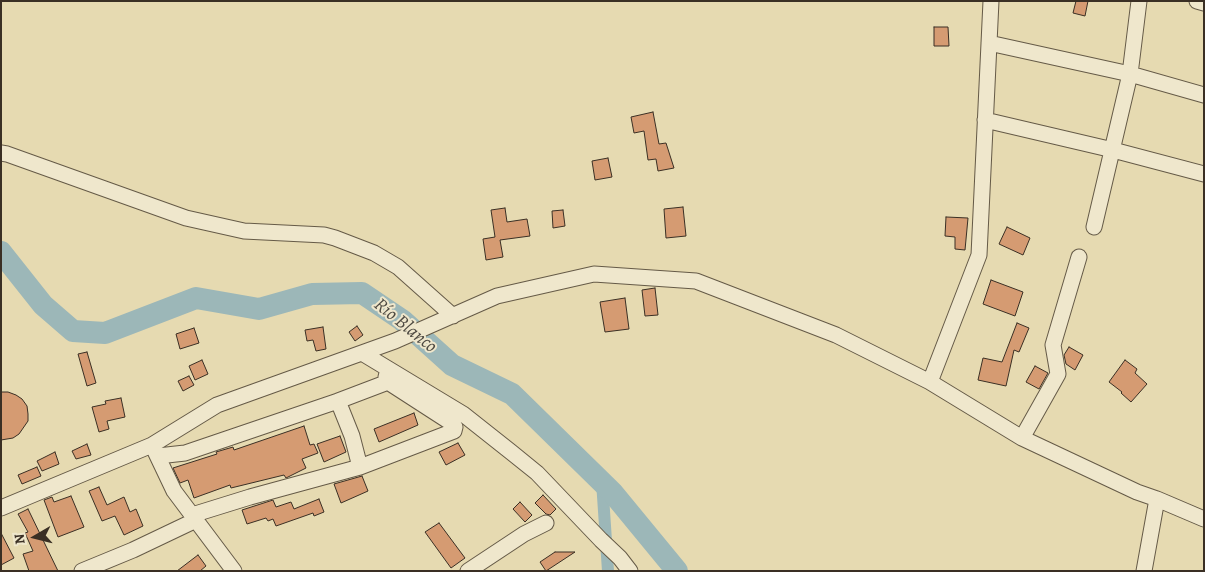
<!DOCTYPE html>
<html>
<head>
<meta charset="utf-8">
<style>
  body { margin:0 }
  #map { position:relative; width:1205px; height:572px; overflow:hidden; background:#e6dab1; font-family:Alegreya,serif }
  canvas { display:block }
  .frame { position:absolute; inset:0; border:2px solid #3a2f24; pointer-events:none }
  .north { position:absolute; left:10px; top:512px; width:50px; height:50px; -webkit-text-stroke:4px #efe7cc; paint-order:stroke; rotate:262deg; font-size:14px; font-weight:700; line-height:20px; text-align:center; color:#3a2f24 }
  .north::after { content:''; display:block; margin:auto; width:18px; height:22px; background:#3a2f24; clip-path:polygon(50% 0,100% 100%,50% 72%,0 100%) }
</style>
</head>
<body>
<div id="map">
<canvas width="1205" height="572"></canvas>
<div class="frame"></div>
<div class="north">N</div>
</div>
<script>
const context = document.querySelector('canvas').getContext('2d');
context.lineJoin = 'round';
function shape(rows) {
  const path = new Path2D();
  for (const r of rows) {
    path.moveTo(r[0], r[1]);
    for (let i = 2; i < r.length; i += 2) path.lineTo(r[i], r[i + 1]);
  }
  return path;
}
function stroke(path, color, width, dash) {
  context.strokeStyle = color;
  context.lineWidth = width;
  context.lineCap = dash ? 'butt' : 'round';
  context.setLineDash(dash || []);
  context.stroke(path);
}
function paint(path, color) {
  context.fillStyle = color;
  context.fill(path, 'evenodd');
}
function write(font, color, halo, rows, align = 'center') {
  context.font = font + ' Alegreya,serif';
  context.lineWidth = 4;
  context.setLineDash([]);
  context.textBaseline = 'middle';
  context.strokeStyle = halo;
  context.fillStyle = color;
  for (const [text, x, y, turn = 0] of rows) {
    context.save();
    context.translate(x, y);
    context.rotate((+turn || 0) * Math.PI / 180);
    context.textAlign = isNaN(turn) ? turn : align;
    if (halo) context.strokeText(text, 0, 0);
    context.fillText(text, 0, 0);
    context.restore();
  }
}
const canal = shape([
  [602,481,608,571]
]);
const river = shape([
  [1,252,43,305,73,331,105,333,196,298,259,309,312,294,362,293,402,320,452,365,512,394,612,492,677,571]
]);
const building = shape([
  [1076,1,1088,1,1085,16,1073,13,1076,1],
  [934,27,948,27,949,46,934,46,934,27],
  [653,112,659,144,666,143,674,168,658,171,656,159,648,160,644,131,634,133,631,117,653,112],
  [608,158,612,177,595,180,592,161,608,158],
  [683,207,686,236,666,238,664,209,683,207],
  [505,208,507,222,527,219,530,236,500,240,503,257,486,260,483,239,495,237,491,210,505,208],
  [563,210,565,226,553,228,552,211,563,210],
  [946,217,968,218,965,250,955,249,955,237,945,236,946,217],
  [1007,227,1030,238,1023,255,999,244,1007,227],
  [991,280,1023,292,1015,316,983,304,991,280],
  [655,288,658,315,645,316,642,290,655,288],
  [625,298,629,329,605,332,600,302,625,298],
  [1017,323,1029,328,1019,352,1014,350,1006,386,978,380,983,358,1002,362,1017,323],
  [357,326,363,335,355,341,349,332,357,326],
  [323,327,326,349,316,351,313,340,307,341,305,330,323,327],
  [194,328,199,343,180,349,176,334,194,328],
  [1069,347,1083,355,1075,370,1066,364,1064,355,1069,347],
  [87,352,96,383,87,386,78,354,87,352],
  [202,360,208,374,195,380,189,366,202,360],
  [1125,360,1137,369,1135,373,1147,384,1131,402,1121,393,1122,392,1109,382,1125,360],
  [1035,366,1048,373,1039,389,1026,382,1035,366],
  [189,376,194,385,183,391,178,381,189,376],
  [1,392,8,392,16,395,22,399,27,406,28,414,28,421,19,434,13,438,1,440,1,392],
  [121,398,125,417,107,421,109,429,99,432,92,407,106,404,105,401,121,398],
  [414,413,418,425,379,442,374,429,414,413],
  [304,426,310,445,314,444,318,453,302,459,306,468,286,478,284,475,231,488,230,485,194,498,188,480,180,483,173,468,217,454,216,452,233,447,234,450,304,426],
  [340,436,346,452,324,462,317,444,340,436],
  [458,443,465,455,446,465,439,452,458,443],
  [87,444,91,455,76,459,72,451,87,444],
  [55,452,59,464,42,471,37,461,55,452],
  [37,467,41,476,22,484,18,475,37,467],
  [362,476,368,491,341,503,334,484,362,476],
  [99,487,107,505,124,497,130,512,136,509,143,526,124,535,115,516,102,521,89,491,99,487],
  [543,495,556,509,550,515,546,514,535,503,543,495],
  [71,496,84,527,58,537,44,500,52,497,54,502,71,496],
  [319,499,324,512,314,516,313,513,276,526,273,519,268,521,266,518,247,524,242,510,273,500,276,507,291,502,294,509,319,499],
  [520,502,532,515,525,522,513,509,520,502],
  [28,509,58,571,29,571,23,554,33,551,25,533,28,532,18,514,28,509],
  [439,523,465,558,451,568,425,532,439,523],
  [1,533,14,558,1,565,1,533],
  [555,552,575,552,546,571,540,562,555,552],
  [198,555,206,566,200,571,177,571,198,555]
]);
const minor = shape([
  [1197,1,1204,3],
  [989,43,1130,74,1204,95],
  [985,120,1113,150,1204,174],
  [1,153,7,154,186,218,244,231,324,235,335,238,374,253,398,267,453,316],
  [1094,227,1130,74,1139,1],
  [362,353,463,414,511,452,537,473,601,540,620,558,630,571],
  [930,382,979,255,991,1],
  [338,401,388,382],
  [1022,438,1058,374,1053,345,1079,257],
  [154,449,174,491,234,571],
  [158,456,185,453,338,401,352,436,360,467],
  [1,508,152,445,217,405,395,341,497,296,594,274,696,281,836,335,930,382,1022,438,1137,492,1157,499,1204,519],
  [192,515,250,497,360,467,454,431,455,427,453,424,388,382,386,377,388,369],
  [82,571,133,550,196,520],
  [468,571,524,534,546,523],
  [1144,571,1157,499]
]);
const waterNames = [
  ["Río Blanco",405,326,39]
];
stroke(canal, '#9cb7b8', 12);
stroke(river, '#9cb7b8', 22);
paint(building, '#d59b72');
stroke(building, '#3a2f24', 1);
stroke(minor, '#655a47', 17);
stroke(minor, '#efe7cc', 15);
write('italic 19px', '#4e4a42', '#efe7cc', waterNames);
</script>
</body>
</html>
